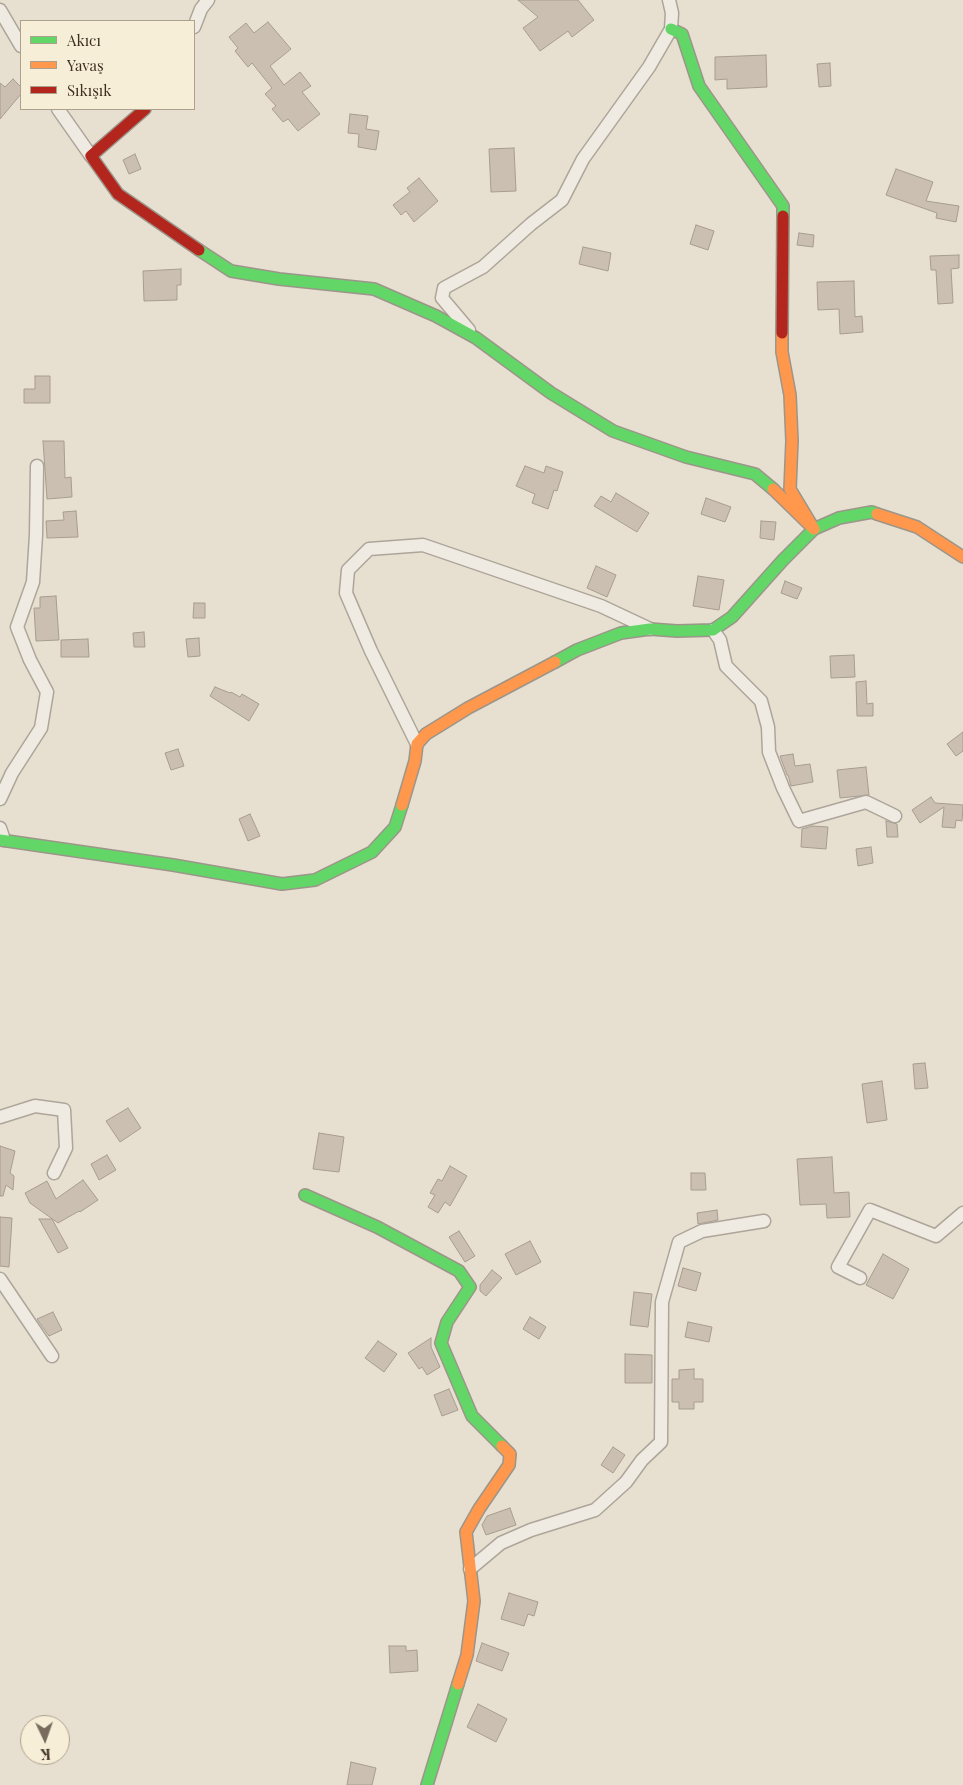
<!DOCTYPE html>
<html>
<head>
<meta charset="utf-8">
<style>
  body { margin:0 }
  #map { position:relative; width:963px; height:1785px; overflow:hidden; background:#e7e0d1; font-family:"Playfair Display",serif }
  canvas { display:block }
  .legend { position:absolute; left:20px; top:20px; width:175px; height:90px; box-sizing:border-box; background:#f7eed8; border:1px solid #ada18e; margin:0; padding:6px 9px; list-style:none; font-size:15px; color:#3d2e20 }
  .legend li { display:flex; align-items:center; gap:10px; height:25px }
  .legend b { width:25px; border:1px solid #ada18e }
  .north { position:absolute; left:20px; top:1715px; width:50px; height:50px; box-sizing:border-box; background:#f7eed8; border:1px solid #ada18e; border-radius:50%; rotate:177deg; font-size:14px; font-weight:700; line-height:20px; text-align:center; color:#3d2e20 }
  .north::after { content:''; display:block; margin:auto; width:18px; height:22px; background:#786c5e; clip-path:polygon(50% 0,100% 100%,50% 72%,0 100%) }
</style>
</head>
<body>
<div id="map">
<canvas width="963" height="1785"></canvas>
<ul class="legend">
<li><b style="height:6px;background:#63d668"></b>Akıcı</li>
<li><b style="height:6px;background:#ff974d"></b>Yavaş</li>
<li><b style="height:6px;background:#b3261e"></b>Sıkışık</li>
</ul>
<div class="north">K</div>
</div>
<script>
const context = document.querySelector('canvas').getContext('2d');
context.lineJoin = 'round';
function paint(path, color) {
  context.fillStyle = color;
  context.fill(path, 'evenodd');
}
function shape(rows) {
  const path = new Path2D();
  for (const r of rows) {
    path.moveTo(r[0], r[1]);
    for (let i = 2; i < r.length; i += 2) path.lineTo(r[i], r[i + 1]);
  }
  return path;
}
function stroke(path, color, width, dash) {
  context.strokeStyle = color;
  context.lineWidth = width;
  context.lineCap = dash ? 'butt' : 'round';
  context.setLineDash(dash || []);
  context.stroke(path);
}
const building = shape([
  [518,0,578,0,594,20,572,37,568,31,540,51,523,28,538,17,518,0],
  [268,22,291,49,270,66,284,85,300,72,311,86,302,92,320,114,298,131,288,119,283,122,272,109,276,106,265,94,272,88,252,63,248,67,235,51,238,48,229,37,246,23,254,33,268,22],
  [766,55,767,87,727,89,727,79,715,80,715,57,766,55],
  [830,63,831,86,819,87,817,64,830,63],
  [13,79,21,87,21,94,0,119,0,83,5,87,13,79],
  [350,114,368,116,366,129,379,131,376,150,358,147,359,134,348,133,350,114],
  [514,148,516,191,491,192,489,149,514,148],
  [135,154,141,169,129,174,123,160,135,154],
  [896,169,933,182,926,201,959,206,956,222,936,218,937,213,886,195,896,169],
  [419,178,438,201,414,222,406,211,401,215,393,205,410,192,407,188,419,178],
  [696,225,714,231,708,250,690,244,696,225],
  [799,233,814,235,813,247,797,245,799,233],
  [583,247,611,253,608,271,579,264,583,247],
  [959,255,959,268,951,269,953,303,938,304,936,270,931,270,930,256,959,255],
  [181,269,181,285,177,285,177,300,144,301,143,271,181,269],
  [854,281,855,317,862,316,863,332,840,334,839,309,818,310,817,282,854,281],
  [35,376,50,376,50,403,24,403,24,389,35,389,35,376],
  [43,441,64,441,65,478,71,477,72,497,47,499,43,441],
  [525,466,544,473,546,466,563,472,557,491,554,490,548,509,532,503,535,494,516,486,525,466],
  [616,493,649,513,637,532,594,506,601,496,611,502,616,493],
  [706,498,731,507,725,522,701,514,706,498],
  [76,511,78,537,47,538,46,521,64,520,63,512,76,511],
  [761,521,776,522,774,540,760,538,761,521],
  [596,566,616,575,607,597,587,588,596,566],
  [698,576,724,580,719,610,693,606,698,576],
  [785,581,802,588,797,599,781,593,785,581],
  [56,596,59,640,36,641,34,608,40,608,40,597,56,596],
  [194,603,205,603,205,618,193,618,194,603],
  [144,632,145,647,134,647,133,633,144,632],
  [199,638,200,656,188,657,186,639,199,638],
  [88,639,89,657,61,657,61,640,88,639],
  [854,655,855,677,831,678,830,656,854,655],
  [866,681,867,704,873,703,873,716,857,716,856,682,866,681],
  [215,687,230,693,231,692,240,697,242,694,259,704,249,721,210,696,215,687],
  [963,732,963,751,956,756,947,744,963,732],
  [178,749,184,766,171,770,165,753,178,749],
  [793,754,795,766,810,764,813,782,791,786,788,775,787,775,780,756,793,754],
  [866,767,869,795,840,798,837,770,866,767],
  [931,797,935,803,963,805,962,821,956,820,955,828,942,827,944,807,920,823,912,810,931,797],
  [250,814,260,836,248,841,239,819,250,814],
  [886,821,897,824,898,837,887,837,886,821],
  [812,826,828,827,826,849,801,847,802,829,812,826],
  [871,847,873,863,858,866,856,849,871,847],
  [925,1063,928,1088,915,1089,913,1064,925,1063],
  [882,1081,887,1120,867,1123,862,1084,882,1081],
  [128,1108,141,1128,120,1142,106,1121,128,1108],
  [319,1133,344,1137,339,1172,313,1169,319,1133],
  [0,1146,15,1151,10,1173,14,1176,13,1190,6,1185,3,1196,0,1196,0,1146],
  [107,1155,116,1170,99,1180,91,1164,107,1155],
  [832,1157,834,1193,849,1192,850,1217,827,1218,826,1204,800,1205,797,1159,832,1157],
  [450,1166,467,1176,450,1206,445,1202,438,1213,428,1207,435,1195,430,1193,438,1179,442,1181,450,1166],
  [691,1173,705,1173,706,1190,691,1190,691,1173],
  [83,1180,98,1200,80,1212,79,1211,58,1223,30,1203,25,1193,47,1181,56,1199,83,1180],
  [717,1210,718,1220,698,1224,697,1213,717,1210],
  [0,1217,12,1218,9,1267,0,1266,0,1217],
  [39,1219,52,1219,68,1248,58,1253,39,1219],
  [459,1231,475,1256,465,1262,449,1237,459,1231],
  [530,1241,541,1262,516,1275,505,1254,530,1241],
  [883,1254,909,1269,893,1299,866,1285,883,1254],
  [683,1268,701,1273,696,1291,678,1286,683,1268],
  [492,1270,502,1278,486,1296,480,1291,480,1285,492,1270],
  [634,1292,652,1294,648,1327,630,1325,634,1292],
  [53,1312,62,1330,49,1336,37,1319,53,1312],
  [530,1317,546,1327,539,1339,523,1329,530,1317],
  [688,1322,712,1327,709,1342,685,1337,688,1322],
  [431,1338,431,1347,440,1367,427,1375,422,1367,419,1369,408,1353,431,1338],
  [378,1341,397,1354,384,1372,365,1358,378,1341],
  [625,1354,652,1355,652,1383,625,1383,625,1354],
  [694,1369,694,1379,703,1379,703,1402,694,1402,694,1409,679,1409,679,1402,672,1402,672,1379,679,1379,679,1370,694,1369],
  [449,1389,458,1410,442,1416,434,1395,449,1389],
  [613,1447,625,1455,613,1473,601,1465,613,1447],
  [510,1508,516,1525,486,1535,482,1525,487,1516,510,1508],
  [509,1593,538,1602,534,1616,528,1614,524,1626,501,1619,509,1593],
  [482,1643,509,1653,502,1671,476,1661,482,1643],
  [389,1646,406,1646,406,1651,417,1650,418,1671,390,1673,389,1646],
  [478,1704,507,1719,496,1742,467,1727,478,1704],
  [351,1762,376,1768,372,1785,347,1785,351,1762]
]);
const street = shape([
  [0,10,21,46],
  [194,27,201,9,208,0],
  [58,109,91,156],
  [469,330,442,298,444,288,483,267,531,224,562,200,583,159,649,67,671,29,672,13,669,0],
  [713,630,720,640,726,666,761,701,768,727,769,752,783,788,799,821,866,802,895,816],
  [417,744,371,651,346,593,348,570,369,549,423,545,601,606,650,629],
  [0,799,12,773,41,728,47,692,30,660,17,627,33,582,36,535,37,466],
  [0,828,4,840],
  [0,1117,35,1106,64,1110,66,1148,54,1173],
  [860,1278,838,1267,870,1210,936,1236,963,1213],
  [0,1279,52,1356],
  [470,1569,501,1543,531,1530,595,1510,626,1482,642,1460,661,1442,662,1302,679,1242,702,1231,764,1221]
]);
const fast = shape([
  [671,29,682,34,699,86,783,206,783,216],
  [199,250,231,271,279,279,374,289,436,316,476,338,551,393,613,431,686,457,755,474,773,489],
  [555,662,577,650,621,633,650,629,677,631,713,630,732,617,783,560,814,529,839,518,872,512,877,514],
  [0,840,173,865,282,884,315,880,372,852,395,827,402,805],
  [305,1195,377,1227,459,1271,470,1287,447,1322,441,1343,472,1416,502,1446],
  [427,1785,458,1684]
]);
const slow = shape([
  [773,489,814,529,790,489,792,441,790,395,782,352,782,333],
  [877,514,917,527,963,557],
  [402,805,415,761,417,744,426,734,468,708,555,662],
  [458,1684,467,1655,474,1601,466,1532,479,1509,509,1465,510,1454,502,1446]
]);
const jam = shape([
  [145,109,91,156,118,194,199,250],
  [782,333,783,216]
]);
paint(building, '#cbbfb2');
stroke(building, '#a89c90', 1);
stroke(street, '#ada599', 15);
stroke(fast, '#9c958a', 14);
stroke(slow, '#9c958a', 14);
stroke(jam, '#9c958a', 14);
stroke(street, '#efebe3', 12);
stroke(fast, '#63d668', 11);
stroke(slow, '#ff974d', 11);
stroke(jam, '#b3261e', 11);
</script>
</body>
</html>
